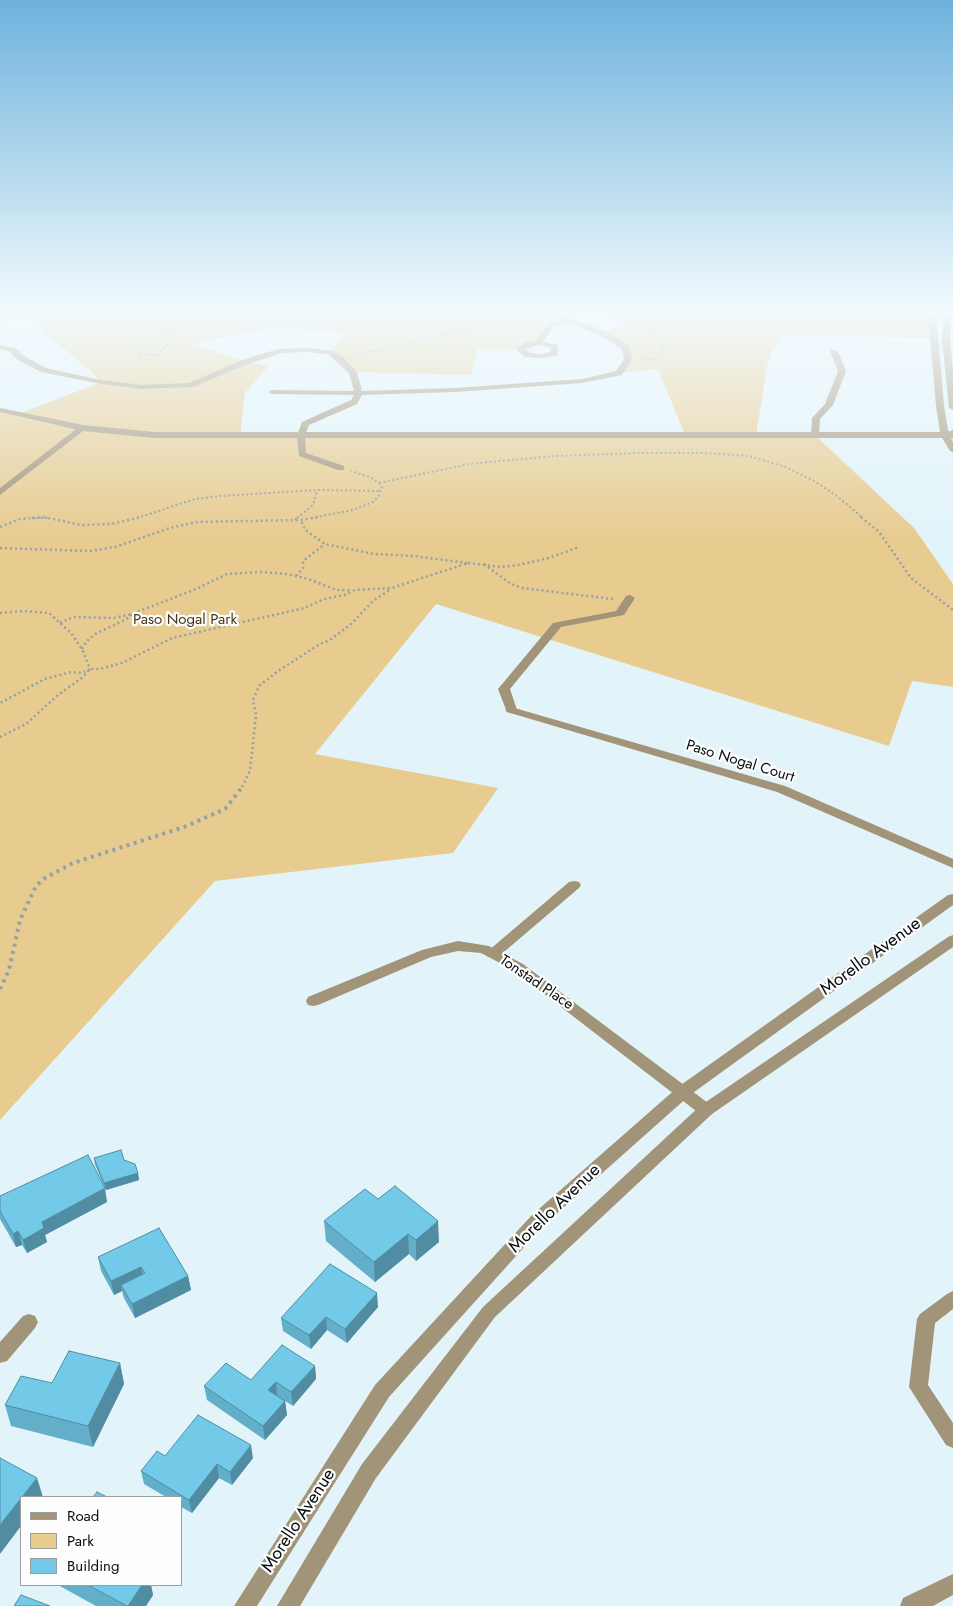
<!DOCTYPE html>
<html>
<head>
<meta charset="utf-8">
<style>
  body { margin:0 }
  #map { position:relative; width:953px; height:1606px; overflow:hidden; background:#e2f4fa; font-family:Jost,sans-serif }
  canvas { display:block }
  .legend { position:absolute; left:20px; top:1496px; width:162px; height:90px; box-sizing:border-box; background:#fdfdfd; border:1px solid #9b9d9e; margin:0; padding:6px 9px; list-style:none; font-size:15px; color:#070d0f }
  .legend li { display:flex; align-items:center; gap:10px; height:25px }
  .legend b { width:25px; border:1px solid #9b9d9e }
</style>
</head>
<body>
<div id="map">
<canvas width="953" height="1606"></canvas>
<ul class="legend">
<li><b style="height:6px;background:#a29479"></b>Road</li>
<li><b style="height:14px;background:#e8cb8f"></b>Park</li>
<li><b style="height:14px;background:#73cae8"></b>Building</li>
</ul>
</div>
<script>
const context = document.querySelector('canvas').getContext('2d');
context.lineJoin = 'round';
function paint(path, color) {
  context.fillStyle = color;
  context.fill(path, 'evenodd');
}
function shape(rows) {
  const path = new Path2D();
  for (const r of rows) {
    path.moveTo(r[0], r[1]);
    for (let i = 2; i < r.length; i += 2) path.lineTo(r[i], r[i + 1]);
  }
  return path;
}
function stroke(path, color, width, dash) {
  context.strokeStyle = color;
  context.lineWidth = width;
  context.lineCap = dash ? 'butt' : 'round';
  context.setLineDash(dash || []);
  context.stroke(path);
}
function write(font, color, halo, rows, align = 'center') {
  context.font = font + ' Jost,sans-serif';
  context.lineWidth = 4.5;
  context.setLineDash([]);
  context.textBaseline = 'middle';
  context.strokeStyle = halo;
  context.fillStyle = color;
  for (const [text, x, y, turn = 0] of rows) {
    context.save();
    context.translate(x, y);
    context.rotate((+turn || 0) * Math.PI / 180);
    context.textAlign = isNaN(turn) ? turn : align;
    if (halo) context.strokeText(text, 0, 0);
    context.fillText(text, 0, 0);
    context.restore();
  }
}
const green = shape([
  [0,313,550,313,568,321,552,324,538,343,521,349,477,349,471,375,353,372,331,353,345,332,276,329,232,335,193,344,245,362,269,366,245,393,240,436,685,435,658,369,619,373,628,359,626,348,602,333,621,324,605,313,932,313,934,338,782,335,768,361,756,435,815,435,914,528,953,584,953,687,912,681,889,746,436,604,315,754,498,788,453,853,215,881,0,1120,0,410,19,414,101,382,91,371,28,319,0,321]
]);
const pathFar2 = shape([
  [636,313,657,336,663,350,654,360,641,360],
  [153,340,142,345,139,355,158,355,167,345,167,330,189,322,219,318,234,313],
  [355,355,469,329,484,322,467,313],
  [379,483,469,464,555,456,637,453,705,453,748,456,786,467,814,481,837,496,863,518],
  [32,518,49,518],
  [137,518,195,499,220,496,318,490,380,491],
  [297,518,313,505,317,491],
  [311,518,353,510,373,502,378,497,382,487,379,483,370,477,351,471]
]);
const pathFar1 = shape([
  [861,517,879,532,911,578,953,610],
  [295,520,299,517],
  [0,527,20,519,44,517,81,525,111,524,141,517],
  [0,548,90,551,115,547,170,528,196,522,301,520,318,517],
  [468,563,501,567,518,565,549,558,579,547],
  [484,564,511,584,522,588,613,599],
  [296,576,303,568,303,561,325,544],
  [0,613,24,611,49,613,71,633,82,649,90,669,82,673,71,672,45,679,0,703],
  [60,623,73,617,114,618,132,614,196,589,227,574,261,572,287,574,308,579,337,590,352,590],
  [82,649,86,642,95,634,125,620,132,614],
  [0,737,26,724,58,695,83,677,90,669,100,669,122,663,172,638,305,608,324,599,344,595,355,590,392,588,468,563,413,556,374,554,325,544,305,530,301,520],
  [242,787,250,771,256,715,253,700,259,686,278,671,320,644,330,640,351,624,373,601,391,589]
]);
const path = shape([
  [0,989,9,970,20,920,36,886,45,878,73,863,184,827,225,809,243,786]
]);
const service = shape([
  [301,432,305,435,306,453,344,466,344,470,338,470,299,456,297,435,301,432],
  [630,595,635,598,624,615,561,627,510,689,517,710,511,713,507,712,498,689,553,623,616,611,626,596,630,595],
  [574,881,579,882,581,885,579,888,498,957,488,957,486,954,488,951,569,882,574,881]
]);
const minor = shape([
  [547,313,556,313,605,331,629,346,632,359,622,375,582,383,455,392,362,395,357,404,309,425,305,435,301,438,297,435,302,422,351,400,354,395,272,394,268,392,272,390,354,391,349,373,329,355,309,352,282,353,248,364,193,387,141,389,101,384,41,372,18,360,10,352,0,349,0,345,16,348,24,356,46,368,101,380,141,385,189,383,242,360,278,349,309,348,334,351,343,357,357,372,362,391,455,388,582,379,616,371,624,359,622,349,599,335,568,323,554,326,543,342,558,345,557,355,544,358,525,357,518,351,518,347,526,342,536,341,549,322,561,320,547,313],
  [538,345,551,348,550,352,544,354,530,353,526,349,538,345],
  [831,349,838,351,846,371,833,405,820,419,819,435,815,438,811,435,812,418,825,404,838,371,830,351,831,349],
  [80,426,87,428,0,495,0,488,80,426],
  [953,430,953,439,941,435,942,433,953,430],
  [511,707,785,786,953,859,953,868,777,792,507,712,505,710,511,707],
  [458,941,489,946,523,964,712,1106,714,1110,712,1114,706,1116,700,1114,513,970,481,953,458,951,431,957,318,1005,313,1006,308,1005,306,1001,308,997,422,950,458,941],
  [953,1291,953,1309,935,1323,928,1385,953,1423,953,1448,946,1445,909,1387,917,1319,920,1314,947,1294,953,1291],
  [29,1314,35,1316,38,1322,35,1328,7,1361,0,1363,0,1342,23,1316,29,1314],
  [953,1574,953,1595,933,1606,900,1606,903,1598,953,1574]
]);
const tertiary = shape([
  [928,313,936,313,944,406,949,435,953,442,953,452,950,451,942,438,154,438,83,431,0,412,0,408,83,425,154,432,940,432,936,406,928,313],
  [943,313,951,313,950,339,953,370,953,410,949,408,942,339,943,313],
  [953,894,953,905,690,1095,544,1225,389,1397,257,1606,234,1606,375,1385,532,1215,678,1087,948,895,953,894],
  [953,935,953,947,712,1114,495,1317,376,1478,300,1606,277,1606,362,1464,483,1307,700,1106,948,937,953,935]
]);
const wall = shape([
  [94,1158,124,1160,138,1173,139,1180,106,1190,95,1165],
  [0,1196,107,1202,45,1235,47,1242,27,1253,22,1245,16,1247,0,1219],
  [378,1199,439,1242,416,1261,409,1254,375,1282,326,1241,324,1221],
  [98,1257,188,1276,191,1290,135,1318,124,1298,122,1291,114,1295,101,1271],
  [378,1307,347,1343,327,1330,311,1349,283,1331,281,1318],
  [120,1363,124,1384,93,1447,11,1426,5,1405,52,1383],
  [315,1366,316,1379,293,1406,277,1396,285,1401,287,1415,265,1440,207,1400,204,1386,251,1380],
  [165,1456,253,1458,232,1485,219,1478,192,1513,181,1507,181,1497,166,1497,144,1484,141,1471],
  [58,1585,151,1585,153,1595,146,1606,96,1606]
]);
const shadedWall = shape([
  [138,1173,139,1180,106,1190,104,1183],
  [105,1188,107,1202,45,1235,47,1242,27,1253,23,1240,42,1222],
  [438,1221,439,1242,416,1261,416,1240],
  [18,1231,22,1245,16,1247,13,1234],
  [408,1234,409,1254,375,1282,374,1262],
  [141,1267,143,1280,121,1285,122,1291,114,1295,111,1281],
  [188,1276,191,1290,135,1318,132,1304],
  [377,1293,378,1307,347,1343,345,1329],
  [326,1317,327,1330,311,1349,309,1335],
  [120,1363,124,1384,93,1447,88,1426],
  [315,1366,316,1379,293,1406,291,1392],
  [276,1382,277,1395,270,1403,268,1390],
  [285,1401,287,1415,265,1440,263,1426],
  [251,1445,253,1458,232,1485,230,1472],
  [217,1464,219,1478,192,1513,189,1500],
  [37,1478,43,1497,22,1497],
  [21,1498,21,1526,0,1554,0,1525],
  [142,1585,151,1585,153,1595,146,1606,128,1606]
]);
const building = shape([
  [121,1150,124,1160,135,1164,138,1173,104,1183,94,1158,121,1150],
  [88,1155,105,1188,42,1222,44,1228,23,1240,18,1231,13,1234,0,1211,0,1196,88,1155],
  [395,1186,438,1221,416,1240,408,1234,374,1262,324,1221,365,1189,378,1199,395,1186],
  [159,1228,188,1276,132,1304,121,1285,145,1273,141,1267,111,1281,98,1257,159,1228],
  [330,1264,377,1293,345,1329,326,1317,309,1335,281,1318,330,1264],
  [282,1345,315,1366,291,1392,276,1382,268,1390,285,1401,263,1426,204,1386,226,1363,251,1380,282,1345],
  [69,1351,120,1363,88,1426,5,1405,21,1376,52,1383,69,1351],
  [198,1415,251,1445,230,1472,217,1464,189,1500,141,1471,157,1451,165,1456,198,1415],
  [0,1458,37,1478,0,1525,0,1458],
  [97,1492,107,1497,93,1497,97,1492],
  [88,1585,142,1585,128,1606,127,1606,88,1585],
  [21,1595,50,1606,14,1606,21,1595]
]);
const parkNames = [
  ["Paso Nogal Park",185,620]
];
const streetNames = [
  ["Paso Nogal Court",740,762,17],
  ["Tonstad Place",536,983,34]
];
const nearStreetnames = [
  ["Morello Avenue",871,957,-36],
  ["Morello Avenue",555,1209,-44],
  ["Morello Avenue",299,1521,-57]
];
paint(green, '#e8cb8f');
stroke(pathFar2, '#94a1a6', 2, [2, 2.5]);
stroke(pathFar1, '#94a1a6', 2.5, [2, 3]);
stroke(path, '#94a1a6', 4, [3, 4.5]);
paint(service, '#a29479');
paint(minor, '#a29479');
paint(tertiary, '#a29479');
paint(wall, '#63aec8');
paint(shadedWall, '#508da2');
paint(building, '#73cae8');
stroke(building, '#508da2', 1);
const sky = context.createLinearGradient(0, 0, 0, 538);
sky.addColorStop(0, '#6db2dc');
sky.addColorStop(0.58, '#f2fafd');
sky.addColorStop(1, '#f2fafd00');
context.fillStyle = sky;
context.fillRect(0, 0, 953, 538);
write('15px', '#453719', '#fdfdfd', parkNames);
write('15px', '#070d0f', '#fdfdfd', streetNames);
write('18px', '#070d0f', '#fdfdfd', nearStreetnames);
</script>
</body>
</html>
